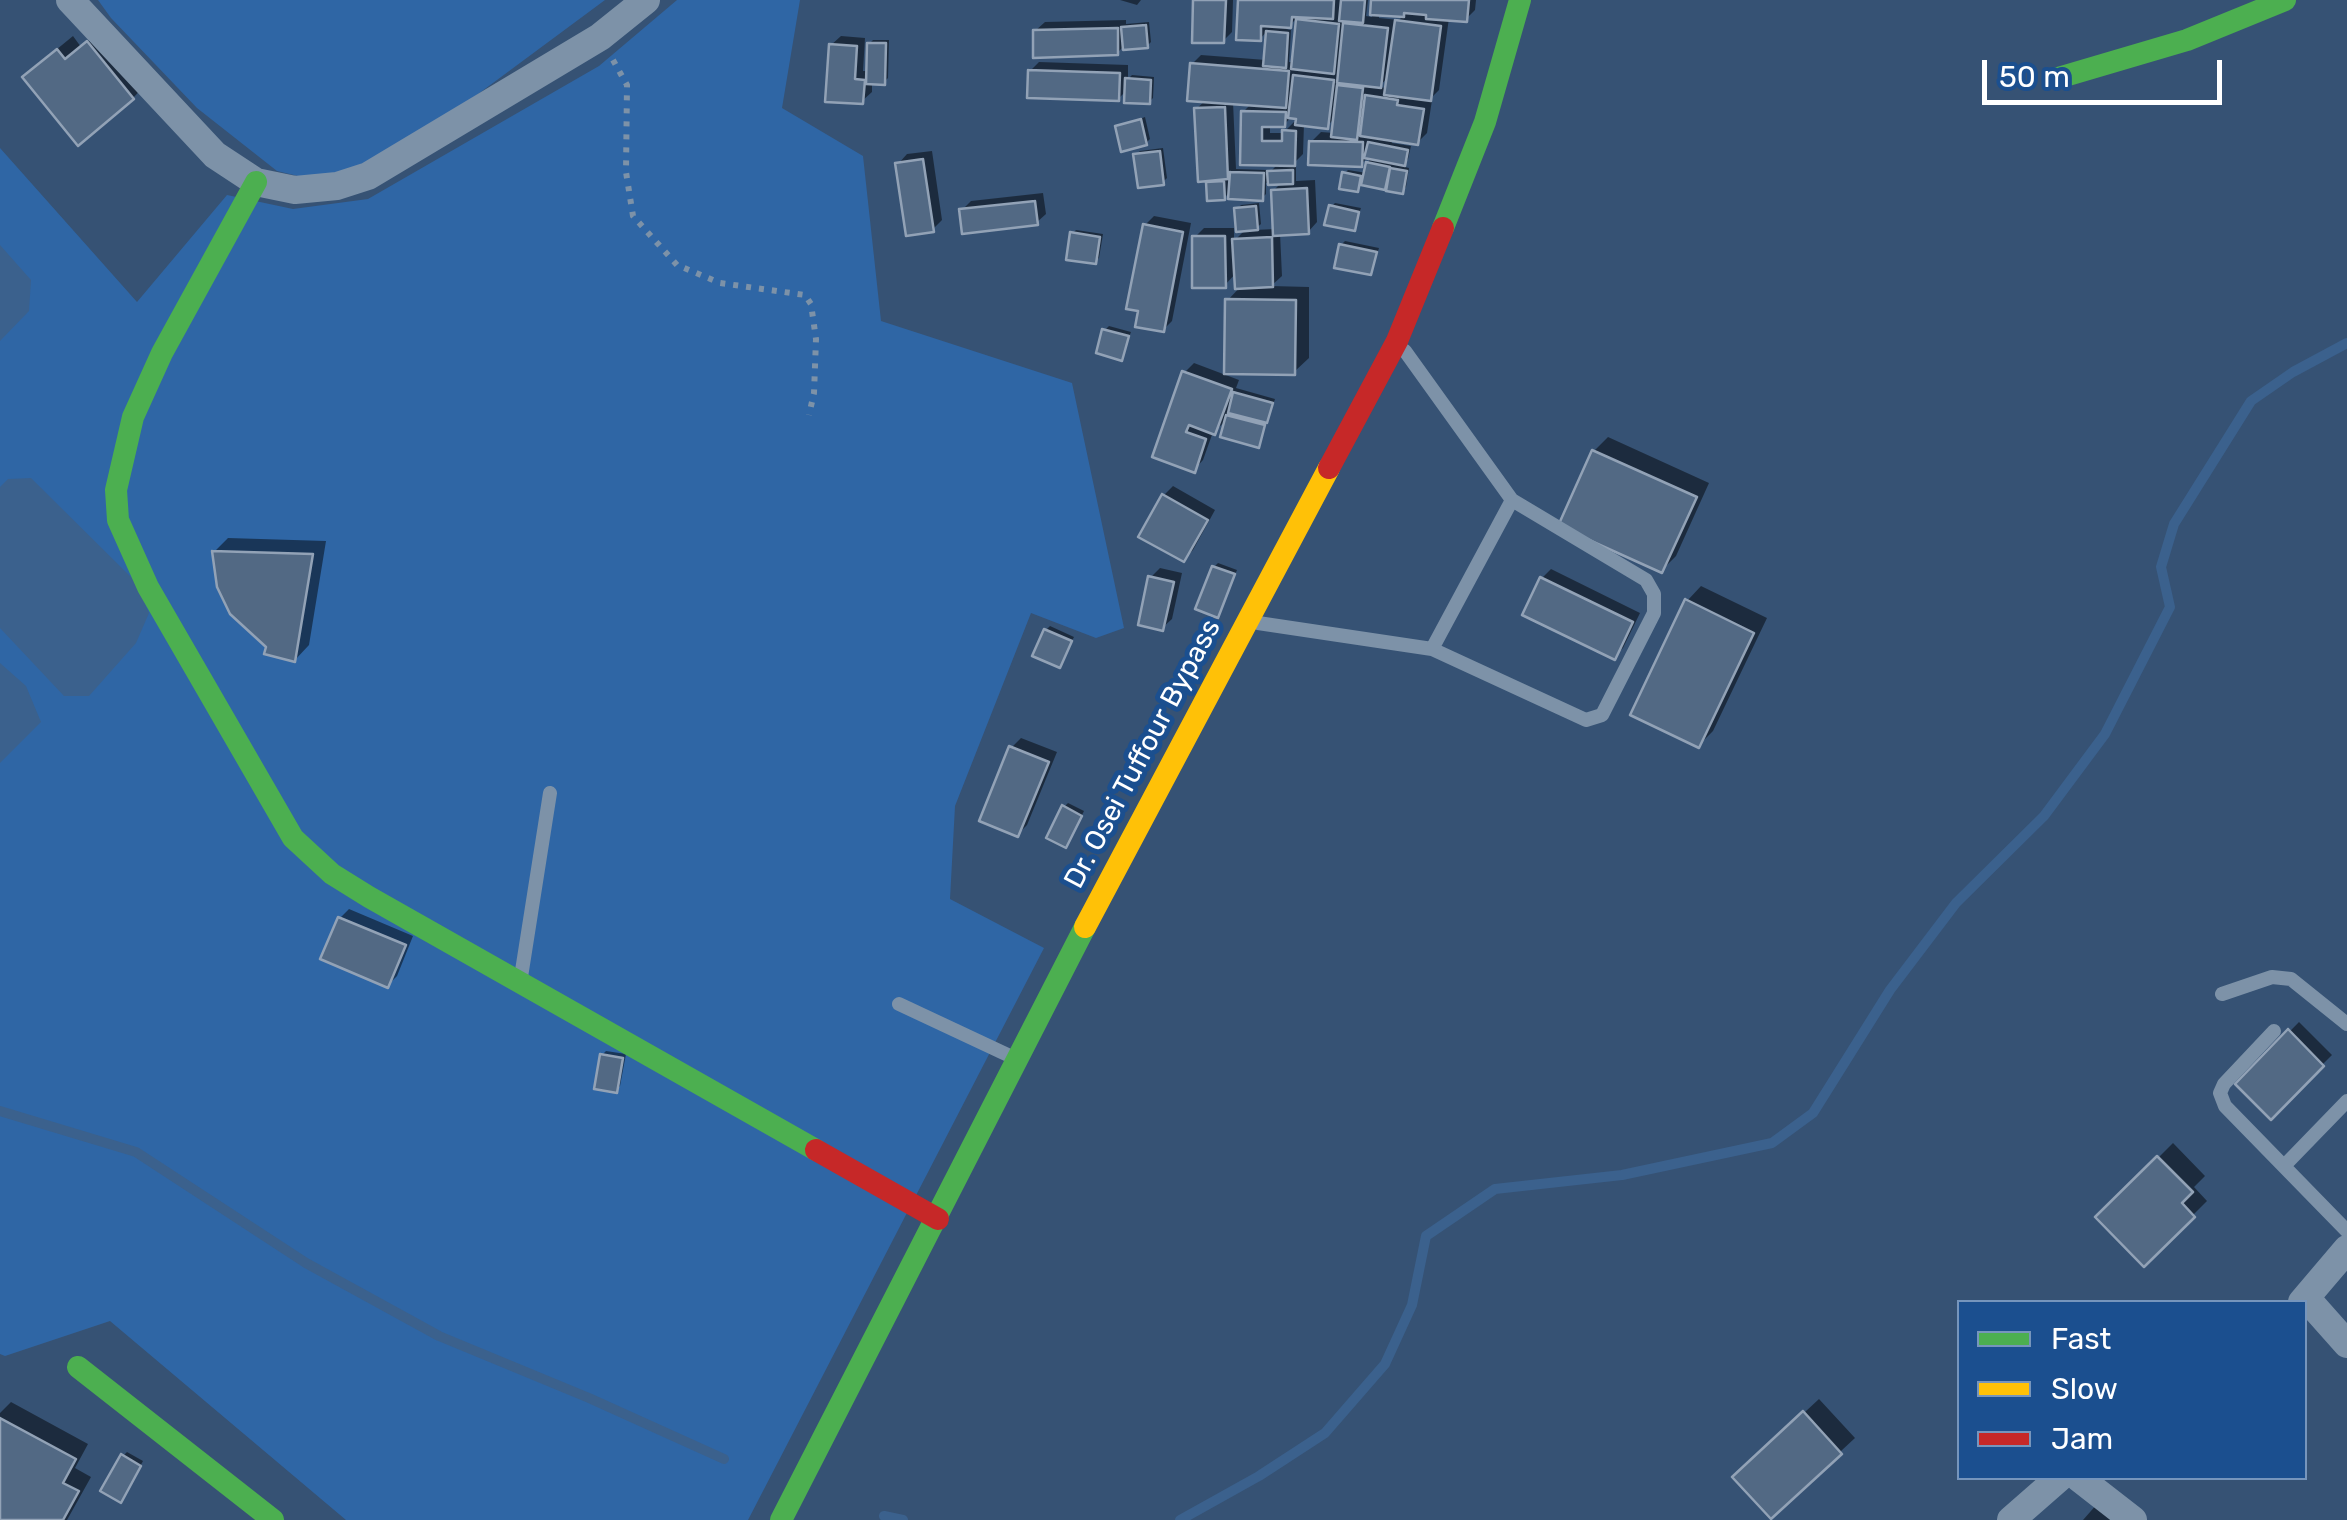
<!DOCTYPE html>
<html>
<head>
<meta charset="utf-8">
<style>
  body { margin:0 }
  #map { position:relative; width:2347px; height:1520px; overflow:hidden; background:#365274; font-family:Rubik,sans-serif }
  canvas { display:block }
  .legend { position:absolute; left:1957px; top:1300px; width:350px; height:180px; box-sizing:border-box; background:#1b4f8f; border:2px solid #7695bc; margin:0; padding:12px 18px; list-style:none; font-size:30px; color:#fff }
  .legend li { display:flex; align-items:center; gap:20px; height:50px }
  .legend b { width:50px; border:2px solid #7695bc }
  .scale { position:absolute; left:1982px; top:60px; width:240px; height:45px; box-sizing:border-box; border:5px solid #fff; border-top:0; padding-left:12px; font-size:30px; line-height:35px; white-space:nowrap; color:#fff; -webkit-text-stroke:8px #1b4f8f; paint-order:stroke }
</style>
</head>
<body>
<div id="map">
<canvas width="2347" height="1520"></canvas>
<ul class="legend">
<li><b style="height:12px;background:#4caf50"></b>Fast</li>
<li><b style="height:12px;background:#ffc107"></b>Slow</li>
<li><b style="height:12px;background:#c62828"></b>Jam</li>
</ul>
<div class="scale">50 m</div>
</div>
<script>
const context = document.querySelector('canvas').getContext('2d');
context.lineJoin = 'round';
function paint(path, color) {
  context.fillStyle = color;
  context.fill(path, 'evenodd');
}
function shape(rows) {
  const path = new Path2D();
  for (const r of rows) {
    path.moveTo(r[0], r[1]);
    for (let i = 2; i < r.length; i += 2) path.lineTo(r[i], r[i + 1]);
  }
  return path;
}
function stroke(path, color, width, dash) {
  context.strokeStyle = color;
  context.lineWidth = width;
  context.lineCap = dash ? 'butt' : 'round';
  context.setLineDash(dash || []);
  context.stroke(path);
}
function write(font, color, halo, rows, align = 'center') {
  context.font = font + ' Rubik,sans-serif';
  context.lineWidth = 10;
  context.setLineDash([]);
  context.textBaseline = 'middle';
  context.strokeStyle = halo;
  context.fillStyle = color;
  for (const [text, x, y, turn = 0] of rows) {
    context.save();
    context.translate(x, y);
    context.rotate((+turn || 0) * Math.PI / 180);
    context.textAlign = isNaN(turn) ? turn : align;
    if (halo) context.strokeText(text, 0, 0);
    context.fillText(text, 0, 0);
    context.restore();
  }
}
const green = shape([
  [98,0,605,0,393,157,319,181,277,171,197,108,111,18],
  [677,0,800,0,782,108,863,156,881,321,1072,383,1124,628,1096,638,1031,613,955,806,950,899,1044,948,748,1520,346,1520,110,1321,5,1356,0,1354,0,148,137,302,227,195,293,209,368,199,599,66]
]);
const water = shape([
  [0,245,31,280,29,311,0,341],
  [31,478,135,581,149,613,136,643,89,696,64,696,0,628,0,487,8,479],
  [0,663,26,686,41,722,0,763]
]);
const shadow = shape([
  [1120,0,1141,0,1137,5],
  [1195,0,1233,0,1232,32,1223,41],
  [1241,0,1368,0,1366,16,1372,17,1374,0,1476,0,1475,10,1466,19,1449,18,1439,90,1429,100,1432,100,1427,133,1418,142,1392,138,1392,143,1411,146,1408,159,1401,166,1409,168,1406,187,1402,191,1362,183,1358,189,1344,174,1348,170,1367,173,1370,155,1361,164,1311,142,1321,132,1334,133,1336,117,1327,126,1304,124,1303,154,1290,167,1296,167,1296,181,1315,180,1317,222,1308,232,1280,233,1282,276,1271,286,1309,287,1309,358,1294,372,1228,300,1241,286,1236,273,1225,285,1195,237,1204,228,1234,228,1234,241,1246,229,1237,209,1241,205,1259,203,1261,224,1254,230,1275,229,1273,191,1282,182,1266,183,1266,194,1262,198,1231,191,1224,198,1208,183,1213,178,1196,109,1206,100,1192,64,1201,55,1266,60,1268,30,1260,39],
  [1379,13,1404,15,1399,20,1379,18],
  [1298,17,1294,62,1289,62,1291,30,1286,29],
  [1390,76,1388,88,1378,87],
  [1233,102,1252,103,1243,112,1242,162,1279,163,1267,175,1267,170,1236,169],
  [1292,116,1299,117,1298,122,1294,122,1283,133,1270,133,1270,125,1284,125],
  [1126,20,1126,24,1149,22,1151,42,1147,46,1122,48,1117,53,1035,31,1045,22],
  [102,29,147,83,133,98,40,63,73,36,81,47],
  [841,36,865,38,863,71,869,71,869,44,873,40,889,40,888,78,884,82,872,82,872,92,862,101,831,45],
  [1039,62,1128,65,1128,79,1132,75,1154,77,1153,98,1149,102,1127,90,1118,99,1030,71],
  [1145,117,1150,139,1146,143,1118,127],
  [1163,148,1167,178,1163,182,1136,155,1140,151],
  [932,151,942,220,933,229,898,164,907,154],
  [1043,193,1046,214,1036,223,962,210,971,201],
  [1335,203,1361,208,1354,228,1331,207],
  [1154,216,1191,223,1172,321,1163,330,1145,225],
  [1076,230,1103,234,1099,258,1095,261,1072,234],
  [1345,241,1379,248,1371,273,1341,245],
  [1109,326,1131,332,1121,358,1105,330],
  [1194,363,1239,380,1236,388,1275,399,1259,445,1227,420,1213,432,1203,460,1194,470,1155,456,1184,373],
  [1608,437,1709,483,1676,556,1662,570,1594,451],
  [1173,486,1215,510,1193,550,1184,559,1164,495],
  [228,538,326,541,309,645,295,660,269,647,214,552],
  [1218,563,1237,570,1218,615,1214,567],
  [1160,568,1182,573,1172,619,1162,628,1151,577],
  [1551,569,1640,613,1623,648,1614,657,1542,578],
  [1701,586,1767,618,1713,731,1699,745,1687,601],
  [1050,626,1074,637,1059,665,1046,630],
  [1021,738,1057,752,1027,825,1018,834,1012,747],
  [1068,803,1084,811,1069,841,1064,807],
  [349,909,413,936,397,976,388,985,340,918],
  [2299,1022,2332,1055,2271,1116,2238,1084],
  [606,1051,626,1054,620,1086,616,1090,602,1055],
  [2173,1143,2205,1176,2194,1187,2207,1201,2144,1264,2099,1217],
  [1819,1399,1855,1438,1771,1516,1750,1463],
  [11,1402,88,1444,75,1468,91,1477,67,1520,0,1520,0,1413],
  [127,1452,143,1461,124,1496,123,1456],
  [2105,1495,2140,1520,2083,1520]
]);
const stream = shape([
  [0,1111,136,1152,306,1263,439,1336,589,1398,724,1459],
  [884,1516,903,1520],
  [1180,1520,1259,1476,1325,1433,1385,1364,1412,1305,1426,1236,1495,1189,1622,1175,1772,1143,1813,1113,1890,990,1956,903,2044,816,2105,734,2170,607,2161,567,2174,524,2251,401,2293,372,2347,343]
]);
const building = shape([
  [1193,0,1226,0,1224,43,1192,43,1193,0],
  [1238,0,1334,0,1333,19,1292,17,1291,28,1261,26,1261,41,1236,40,1238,0],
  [1341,0,1365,0,1363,23,1339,21,1341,0],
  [1371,0,1469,0,1467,22,1426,19,1426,15,1404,13,1404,17,1370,15,1371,0],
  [1296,19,1339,24,1334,74,1291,69,1296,19],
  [1395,20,1441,26,1431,101,1384,95,1395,20],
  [1343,23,1388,28,1381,88,1337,83,1343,23],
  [1146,25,1148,48,1123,50,1121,27,1146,25],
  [1118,28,1118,55,1033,58,1033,30,1118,28],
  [1266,31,1288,33,1286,68,1263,66,1266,31],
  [87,41,134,99,78,146,22,77,57,49,65,59,87,41],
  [867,43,886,43,885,85,866,84,867,43],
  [829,44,857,46,855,79,865,80,863,104,825,102,829,44],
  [1190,63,1289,71,1286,108,1187,101,1190,63],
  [1028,70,1120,73,1119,101,1027,98,1028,70],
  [1293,75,1334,80,1328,129,1295,125,1296,119,1288,118,1293,75],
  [1125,78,1151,80,1150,104,1124,103,1125,78],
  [1337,85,1363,88,1357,140,1331,137,1337,85],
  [1365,95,1398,100,1397,105,1424,109,1418,145,1360,136,1365,95],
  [1225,107,1228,179,1198,182,1194,108,1225,107],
  [1241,111,1286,112,1285,127,1262,127,1262,141,1282,141,1282,130,1296,131,1295,166,1240,165,1241,111],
  [1141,119,1147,145,1121,152,1115,126,1141,119],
  [1309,141,1363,142,1362,167,1308,165,1309,141],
  [1368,142,1408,150,1405,166,1364,158,1368,142],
  [1160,151,1164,185,1138,188,1133,154,1160,151],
  [923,159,934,232,906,236,895,163,923,159],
  [1366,162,1390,167,1385,190,1361,185,1366,162],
  [1390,168,1407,171,1403,194,1386,191,1390,168],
  [1293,170,1293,184,1268,185,1267,171,1293,170],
  [1230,172,1264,173,1263,201,1228,199,1230,172],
  [1342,172,1361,176,1358,192,1339,189,1342,172],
  [1224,181,1225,200,1207,201,1206,182,1224,181],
  [1307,188,1309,234,1273,236,1271,190,1307,188],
  [1035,201,1038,225,962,234,959,209,1035,201],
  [1329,205,1359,212,1355,231,1324,225,1329,205],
  [1256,206,1258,230,1236,232,1234,208,1256,206],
  [1143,224,1183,232,1164,332,1135,327,1138,311,1126,309,1143,224],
  [1070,232,1100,237,1096,264,1066,260,1070,232],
  [1192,236,1225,236,1226,288,1192,288,1192,236],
  [1272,237,1273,287,1235,289,1232,239,1272,237],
  [1339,244,1377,252,1371,275,1334,268,1339,244],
  [1225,299,1296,300,1295,375,1224,374,1225,299],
  [1102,329,1129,336,1122,361,1096,353,1102,329],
  [1182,371,1232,389,1215,435,1189,425,1186,432,1206,439,1195,473,1152,457,1182,371],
  [1233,392,1273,403,1267,423,1228,413,1233,392],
  [1226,415,1265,425,1259,448,1220,437,1226,415],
  [1592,450,1697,497,1662,573,1558,526,1592,450],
  [1162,494,1208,520,1184,562,1138,537,1162,494],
  [212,551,313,554,295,662,264,654,266,647,230,614,217,587,212,551],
  [1212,566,1235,574,1218,618,1195,609,1212,566],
  [1148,576,1174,582,1163,631,1138,625,1148,576],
  [1540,577,1633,622,1615,660,1522,615,1540,577],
  [1685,599,1754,633,1699,748,1630,715,1685,599],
  [1044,629,1072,641,1060,668,1032,656,1044,629],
  [1009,746,1049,762,1018,837,979,821,1009,746],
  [1062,805,1082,816,1066,848,1046,838,1062,805],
  [338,917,406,945,388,988,320,959,338,917],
  [2288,1029,2324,1066,2271,1120,2235,1084,2288,1029],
  [600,1054,623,1058,617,1093,594,1089,600,1054],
  [2157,1156,2193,1192,2182,1203,2195,1217,2144,1267,2095,1217,2157,1156],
  [1803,1411,1842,1454,1771,1519,1732,1477,1803,1411],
  [0,1418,76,1459,63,1483,79,1491,63,1520,0,1520,0,1418],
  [121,1454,141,1466,121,1503,100,1491,121,1454]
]);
const path = shape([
  [613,60,627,85,626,172,633,216,677,265,720,283,805,295,811,304,816,339,814,393,809,415]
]);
const lane = shape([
  [1258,623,1432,649,1512,500,1405,351],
  [1432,649,1586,720,1602,715,1654,613,1654,594,1646,580,1512,500],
  [521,977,550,793],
  [2222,994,2272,977,2291,979,2347,1024],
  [899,1004,1010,1056],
  [2274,1031,2224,1084,2220,1093,2225,1106,2347,1231],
  [2284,1166,2347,1101]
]);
const street = shape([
  [70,0,215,155,256,182,295,190,337,186,368,176,600,37,646,0],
  [2307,1299,2347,1344],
  [2302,1302,2347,1249],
  [2079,1478,2133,1520],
  [2011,1520,2059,1478]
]);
const fast = shape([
  [2058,78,2187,40,2285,0],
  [256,182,162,353,133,417,116,490,118,520,148,587,293,838,332,874,369,897,816,1150],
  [1443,228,1485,122,1520,0],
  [78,1367,273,1520],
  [781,1520,1085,927]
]);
const slow = shape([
  [1085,927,1329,468]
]);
const jam = shape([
  [1329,468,1397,341,1443,228],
  [816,1150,938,1219]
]);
const streetNames = [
  ["Dr. Osei Tuffour Bypass",1143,754,-62]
];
paint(green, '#2f66a5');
paint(water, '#3b618d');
paint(shadow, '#0007');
stroke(stream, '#3b618d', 10);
paint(building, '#526984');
stroke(building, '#92a2b6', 2.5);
stroke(path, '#7d92a8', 6, [5, 8]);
stroke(lane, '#7d92a8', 14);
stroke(street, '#7d92a8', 28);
stroke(fast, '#4caf50', 22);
stroke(slow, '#ffc107', 22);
stroke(jam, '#c62828', 22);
write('28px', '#fff', '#1b4f8f', streetNames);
</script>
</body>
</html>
